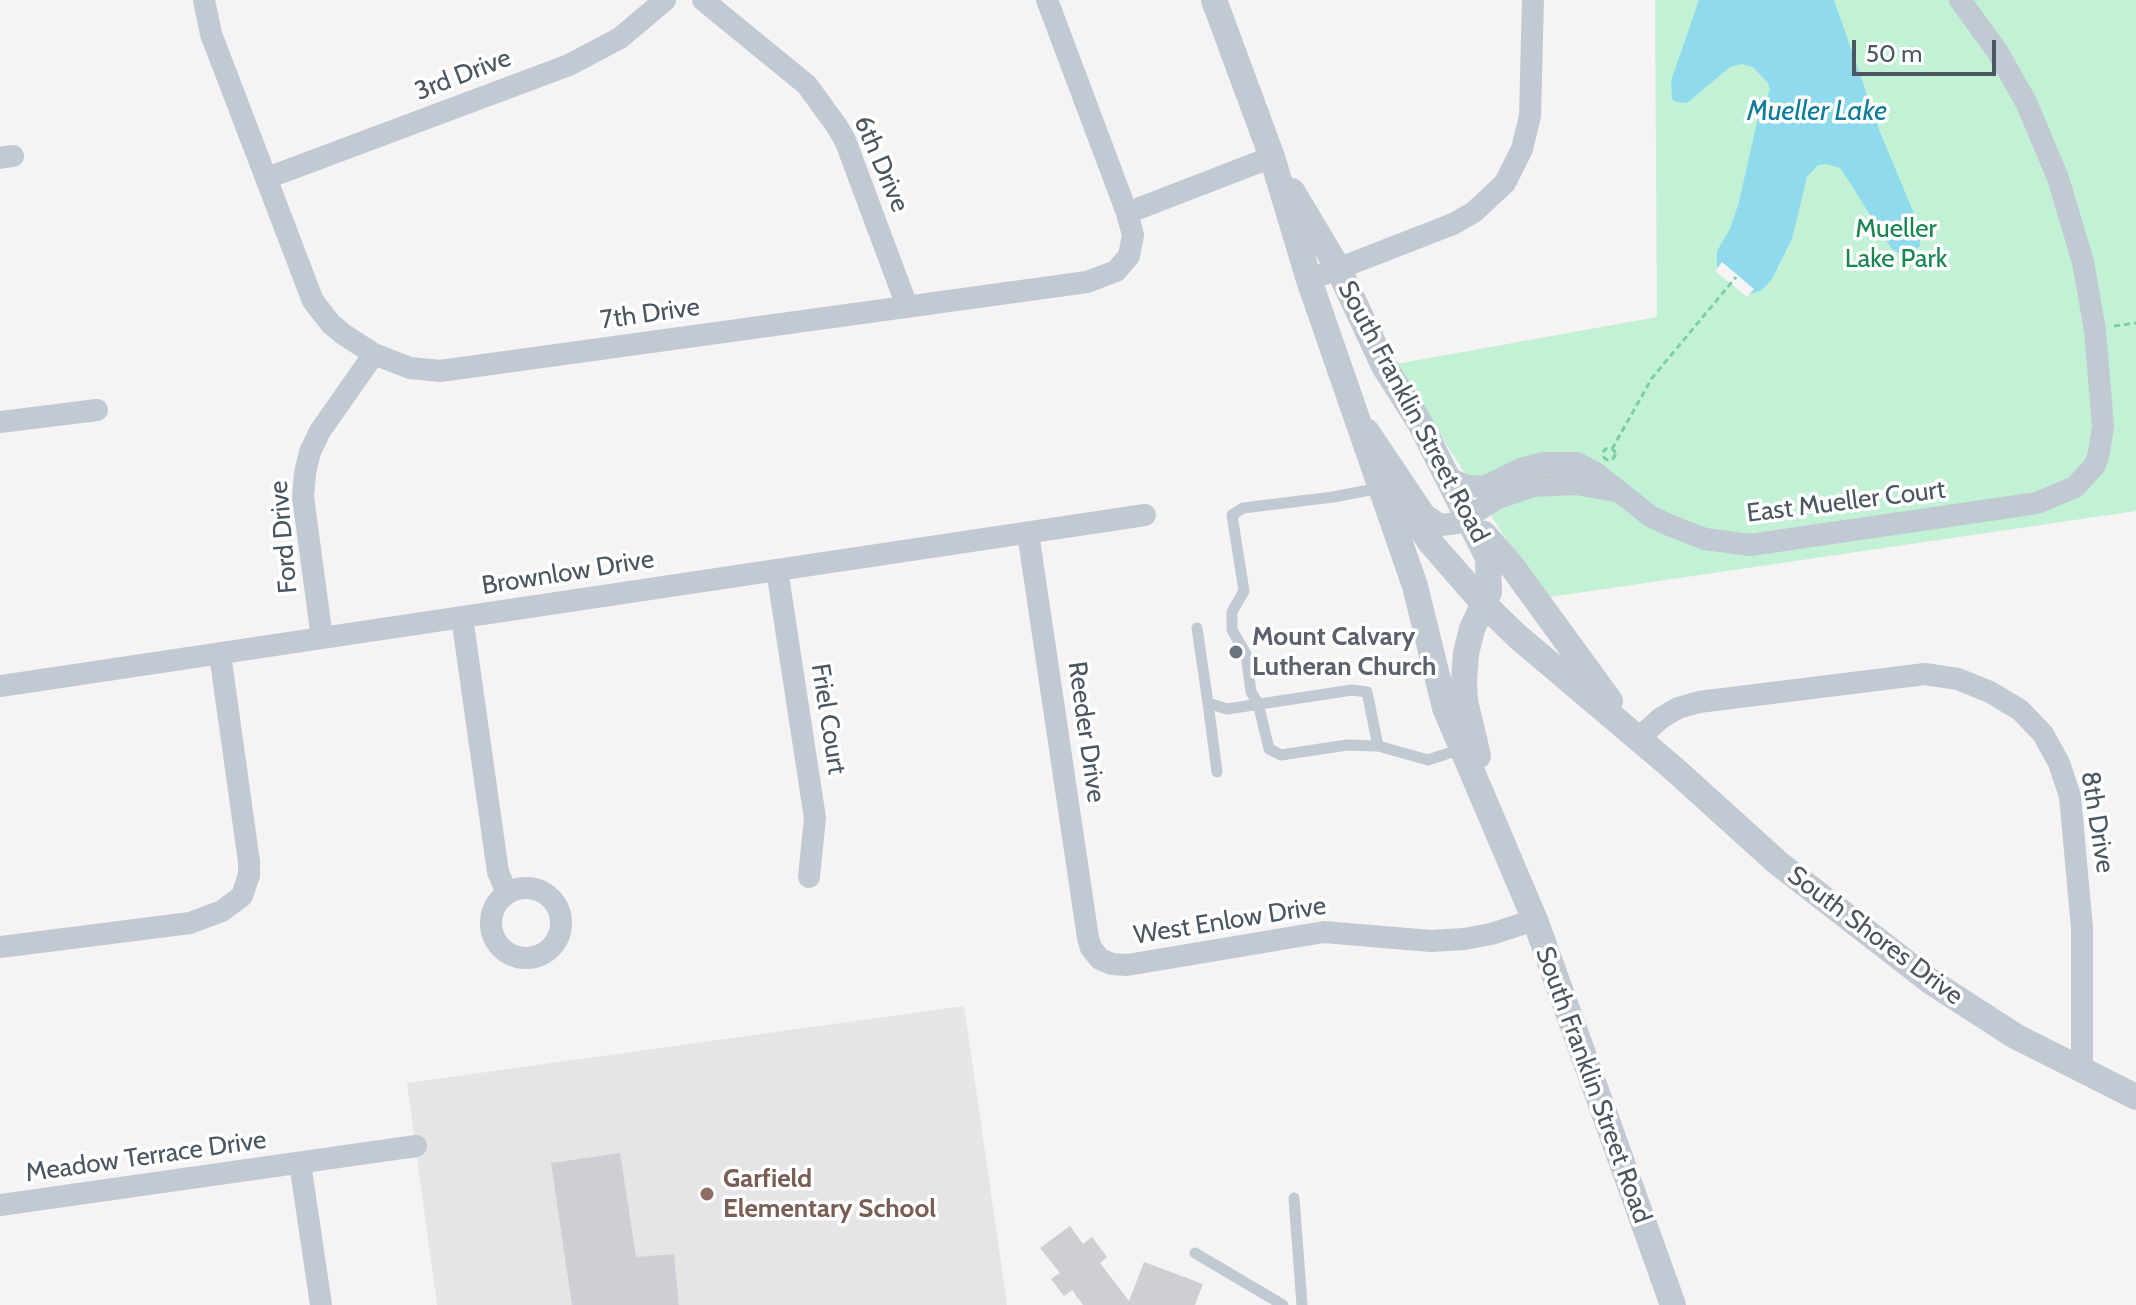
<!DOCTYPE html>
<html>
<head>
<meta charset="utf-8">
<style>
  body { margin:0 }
  #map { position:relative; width:2136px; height:1305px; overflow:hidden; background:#f5f3f3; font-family:Cabin,sans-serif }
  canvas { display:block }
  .scale { position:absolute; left:1852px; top:40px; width:144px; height:36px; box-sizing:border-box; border:4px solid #4a5661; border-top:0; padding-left:10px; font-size:24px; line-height:28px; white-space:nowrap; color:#4a5661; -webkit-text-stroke:6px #fff; paint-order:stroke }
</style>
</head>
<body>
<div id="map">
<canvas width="2136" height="1305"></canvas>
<div class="scale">50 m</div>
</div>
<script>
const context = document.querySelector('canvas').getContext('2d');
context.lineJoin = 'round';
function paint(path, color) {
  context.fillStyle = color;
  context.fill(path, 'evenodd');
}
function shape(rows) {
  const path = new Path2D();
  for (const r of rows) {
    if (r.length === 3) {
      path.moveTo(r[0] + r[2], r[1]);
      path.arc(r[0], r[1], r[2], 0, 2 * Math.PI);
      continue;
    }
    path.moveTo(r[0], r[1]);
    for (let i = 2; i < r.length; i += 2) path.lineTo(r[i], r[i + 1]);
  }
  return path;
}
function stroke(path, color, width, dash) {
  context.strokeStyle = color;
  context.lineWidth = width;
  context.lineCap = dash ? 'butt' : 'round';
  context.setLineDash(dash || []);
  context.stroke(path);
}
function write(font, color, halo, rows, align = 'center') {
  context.font = font + ' Cabin,sans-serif';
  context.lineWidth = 7;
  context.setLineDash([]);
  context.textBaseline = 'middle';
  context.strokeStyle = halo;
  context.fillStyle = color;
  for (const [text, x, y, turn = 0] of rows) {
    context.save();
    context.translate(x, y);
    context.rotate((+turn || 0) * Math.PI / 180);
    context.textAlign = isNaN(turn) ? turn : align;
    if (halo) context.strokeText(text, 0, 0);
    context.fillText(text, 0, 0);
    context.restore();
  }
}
const education = shape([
  [964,1006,1007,1305,437,1305,407,1083]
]);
const green = shape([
  [1655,0,2136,0,2136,511,1543,598,1396,364,1657,317]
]);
const water = shape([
  [1699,0,1834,0,1880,132,1920,228,1920,246,1914,251,1898,253,1891,248,1845,175,1840,168,1826,164,1818,165,1807,177,1792,239,1772,279,1762,290,1750,294,1717,268,1717,251,1730,229,1739,202,1759,113,1770,90,1768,83,1753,67,1742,64,1730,67,1687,103,1676,102,1672,99,1671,81]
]);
const pier = shape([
  [1722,262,1754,289,1747,297,1715,271]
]);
const building = shape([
  [620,1153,636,1257,674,1254,679,1305,572,1305,551,1163],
  [1070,1226,1083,1244,1092,1237,1107,1257,1100,1263,1129,1301,1144,1262,1203,1284,1195,1305,1083,1305,1072,1290,1064,1296,1051,1279,1060,1273,1040,1248]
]);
const path = shape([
  [2114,326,2136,323],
  [1609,454,6],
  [1612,449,1652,378,1736,277]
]);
const service = shape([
  [1380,488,1333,497,1243,508,1232,515,1244,591,1232,612,1232,630,1246,654,1251,692,1258,703,1269,749,1281,755,1347,745,1378,746,1428,760,1461,749],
  [1197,628,1208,703,1227,709,1352,690,1367,692,1378,746],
  [1208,703,1217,772],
  [1294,1198,1302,1305],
  [1195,1253,1283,1305]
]);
const minor = shape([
  [204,0,211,34,313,301,331,324,343,334,374,354,410,368,440,371,1087,282,1116,271,1129,256,1133,235,1127,213,1272,157],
  [703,0,807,85,836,125,845,140,907,306],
  [1047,0,1127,213],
  [0,158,13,156],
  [267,178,569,65,620,38,665,0],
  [1309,280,1453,224,1474,212,1505,183,1522,149,1530,116,1533,0],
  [0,422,97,410],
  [1368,430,1425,515,1440,525,1458,523,1498,498,1533,486,1576,484,1615,491],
  [1449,478,1466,486,1484,487,1521,469,1542,463,1577,463,1596,473,1650,516,1669,525,1705,539,1750,545,2037,503,2075,487,2095,465,2099,453,2103,426,2095,330,2083,262,2058,178,2026,102,1997,51,1960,0],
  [1028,533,1088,938,1091,948,1100,959,1112,964,1127,965,1324,932,1431,941,1464,939,1491,934,1535,920],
  [777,570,815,818,809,877],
  [462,617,498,872,507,893],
  [322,638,303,497,305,473,310,452,320,431,374,354],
  [0,686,1145,515],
  [1639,738,1661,718,1678,708,1699,702,1925,674,1958,679,1990,692,2020,710,2043,734,2059,763,2070,796,2082,928,2082,1071],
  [526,923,35],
  [0,947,190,923,222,911,242,896,249,875,249,862,220,654],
  [300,1163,321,1305],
  [0,1205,416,1146]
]);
const tertiary = shape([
  [1214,0,1272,157,1309,280,1415,586,1445,708,1535,920,1673,1305],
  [1292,191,1338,268,1384,366,1420,423,1488,558,1489,592,1472,629,1466,653,1464,682,1465,701,1478,756],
  [1391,480,1430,542,1484,604,1517,636,1673,768,1778,863,1930,981,2015,1036,2136,1097],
  [1484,534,1511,565,1610,701]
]);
const markers = [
  [1236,652,8,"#6b7280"],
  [707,1194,8,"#8d6e63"]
];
const streetNames = [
  ["3rd Drive",463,75,-21],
  ["6th Drive",881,164,67],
  ["7th Drive",650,314,-8],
  ["South Franklin Street Road",1413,412,62],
  ["East Mueller Court",1846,502,-7],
  ["Ford Drive",284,537,-95],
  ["Brownlow Drive",568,573,-9],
  ["Friel Court",828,719,81],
  ["Reeder Drive",1086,732,82],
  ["8th Drive",2097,822,81],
  ["West Enlow Drive",1230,921,-9],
  ["South Shores Drive",1875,936,37],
  ["South Franklin Street Road",1593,1085,70],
  ["Meadow Terrace Drive",146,1157,-8]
];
const parkNames = [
  ["Mueller",1896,229],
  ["Lake Park",1896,259]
];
const worshipNames = [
  ["Mount Calvary",1252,637],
  ["Lutheran Church",1252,667]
];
const educationNames = [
  ["Garfield",723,1179],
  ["Elementary School",723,1209]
];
const waterNames = [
  ["Mueller Lake",1817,112]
];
paint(education, '#e6e4e5');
paint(green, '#c3f1d5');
paint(water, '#90daee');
paint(pier, '#f5f3f3');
paint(building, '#cdcfd5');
stroke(path, '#7ad0a6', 3, [6, 4]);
stroke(service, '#c1cad2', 11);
stroke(minor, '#c1cad2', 22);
stroke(tertiary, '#c1cad2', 26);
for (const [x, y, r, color] of markers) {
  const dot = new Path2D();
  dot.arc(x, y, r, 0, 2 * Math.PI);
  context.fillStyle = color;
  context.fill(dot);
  stroke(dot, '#fff', 3);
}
write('26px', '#4a5661', '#fff', streetNames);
write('26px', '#17864f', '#fff', parkNames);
write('bold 26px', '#5b616d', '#fff', worshipNames, 'left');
write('bold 26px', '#785e54', '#fff', educationNames, 'left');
write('italic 28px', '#0c7c9b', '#fff', waterNames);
</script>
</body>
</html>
